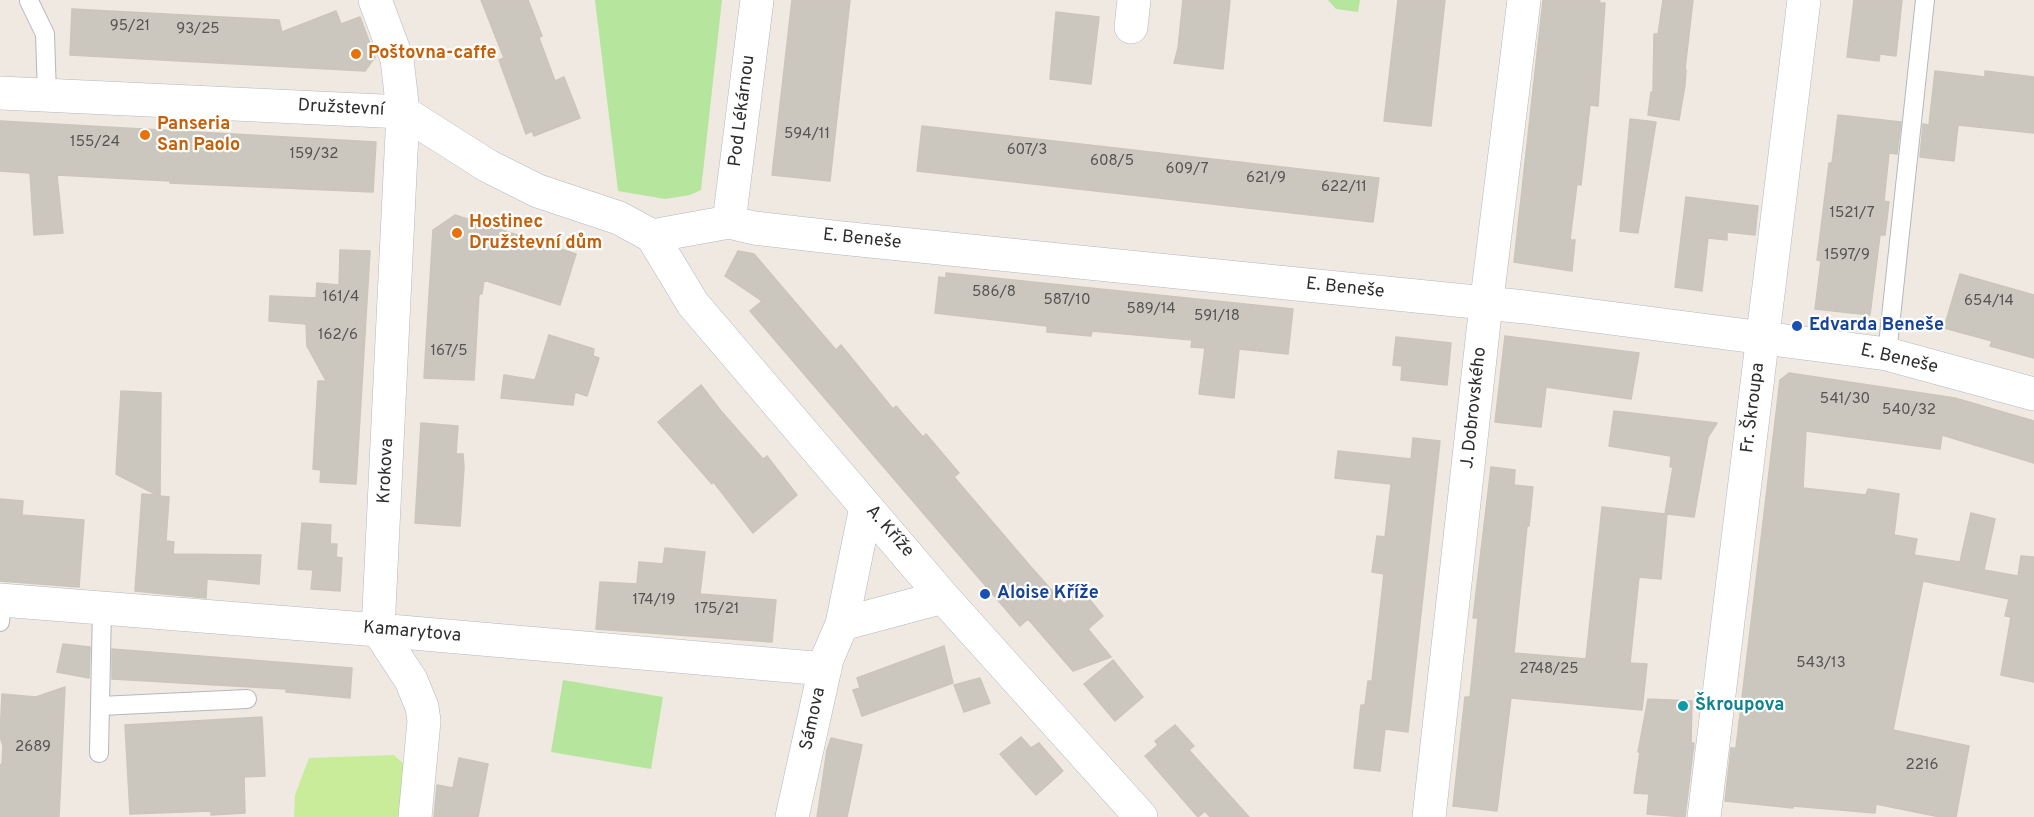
<!DOCTYPE html>
<html>
<head>
<meta charset="utf-8">
<style>
  body { margin:0 }
  canvas { display:block; background:#efe9e1 }
</style>
</head>
<body>
<canvas width="2034" height="817"></canvas>
<script>
const context = document.querySelector('canvas').getContext('2d');
context.lineJoin = 'round';
function paint(path, color) {
  context.fillStyle = color;
  context.fill(path, 'evenodd');
}
function shape(rows) {
  const path = new Path2D();
  for (const r of rows) {
    path.moveTo(r[0], r[1]);
    for (let i = 2; i < r.length; i += 2) path.lineTo(r[i], r[i + 1]);
  }
  return path;
}
function stroke(path, color, width, dash) {
  context.strokeStyle = color;
  context.lineWidth = width;
  context.lineCap = dash ? 'butt' : 'round';
  context.setLineDash(dash || []);
  context.stroke(path);
}
function write(font, color, halo, rows, align = 'center') {
  context.font = font + ' Overpass,sans-serif';
  context.lineWidth = 4.5;
  context.setLineDash([]);
  context.textBaseline = 'middle';
  context.strokeStyle = halo;
  context.fillStyle = color;
  for (const [text, x, y, turn = 0] of rows) {
    context.save();
    context.translate(x, y);
    context.rotate((+turn || 0) * Math.PI / 180);
    context.textAlign = isNaN(turn) ? turn : align;
    if (halo) context.strokeText(text, 0, 0);
    context.fillText(text, 0, 0);
    context.restore();
  }
}
const green = shape([
  [595,0,722,0,701,190,690,195,665,199,618,191],
  [1328,0,1360,0,1358,12,1336,9],
  [563,680,663,697,651,769,551,752]
]);
const pitch = shape([
  [394,755,406,766,401,817,294,817,295,795,309,758]
]);
const building = shape([
  [481,0,528,0,542,36,539,38,555,81,564,77,580,118,534,136,532,131,526,134,499,60,504,58,481,0],
  [792,0,850,0,830,181,772,175,792,0],
  [1183,0,1230,0,1223,69,1174,63,1178,48,1183,0],
  [1398,0,1445,0,1431,126,1384,121,1398,0],
  [1543,0,1600,0,1599,3,1605,3,1598,106,1590,105,1581,185,1577,184,1570,240,1575,240,1572,271,1514,262,1543,0],
  [1663,0,1693,0,1685,69,1686,70,1685,85,1679,120,1648,115,1651,92,1653,92,1654,34,1658,34,1663,0],
  [1854,0,1902,0,1896,56,1880,54,1879,61,1847,57,1854,0],
  [72,9,279,20,282,32,336,11,341,24,360,17,375,57,365,71,70,55,72,9],
  [1056,12,1099,17,1091,84,1050,79,1056,12],
  [1935,71,1985,77,1985,71,2034,77,2034,133,1958,125,1954,161,1920,157,1923,124,1929,125,1935,71],
  [1838,115,1901,122,1897,154,1889,153,1884,201,1889,202,1885,235,1880,235,1870,315,1815,309,1821,261,1817,260,1829,163,1832,163,1838,115],
  [1630,119,1656,122,1638,233,1620,231,1630,119],
  [0,121,376,142,373,192,170,183,170,181,57,175,63,233,34,235,30,173,0,171,0,121],
  [922,126,1379,178,1373,222,917,171,922,126],
  [1686,197,1758,206,1755,235,1727,232,1727,240,1708,238,1702,291,1675,287,1686,197],
  [455,215,576,254,560,305,484,280,482,294,479,294,474,380,424,378,433,230,455,215],
  [340,250,370,251,356,484,320,482,321,470,313,469,318,381,326,381,307,346,306,324,269,321,270,296,316,298,317,283,339,285,340,250],
  [738,251,754,254,836,350,841,345,893,409,896,406,923,437,926,434,959,473,954,477,1031,567,1064,604,1081,589,1103,616,1088,629,1111,657,1073,671,1028,619,1020,626,750,311,762,301,725,276,738,251],
  [946,273,1293,309,1288,354,1239,349,1234,398,1199,394,1205,348,1191,347,1192,340,1092,331,1091,336,1047,332,1047,326,935,313,939,277,946,278,946,273],
  [1960,274,2034,295,2034,358,1990,346,1992,341,1944,328,1960,274],
  [549,335,594,349,593,356,599,358,587,396,575,392,573,405,501,398,504,375,535,380,549,335],
  [1505,336,1639,353,1631,399,1546,387,1541,427,1495,422,1505,336],
  [1396,337,1451,343,1447,385,1401,380,1402,366,1393,365,1396,337],
  [1789,373,1955,398,2034,421,2034,463,1942,435,1940,449,1806,431,1803,488,1866,495,1868,489,1899,494,1894,535,1917,539,1914,555,1960,562,1971,513,1995,519,1984,570,2018,576,2021,556,2034,557,2034,682,2001,675,2011,617,2005,616,2009,599,1923,581,1893,730,1969,746,1956,817,1940,817,1876,804,1875,813,1793,806,1793,808,1725,801,1731,748,1736,748,1780,380,1789,373],
  [701,385,721,411,763,459,767,456,797,495,753,533,712,480,712,484,658,422,701,385],
  [121,391,161,393,160,496,169,497,166,541,174,542,173,554,261,555,259,584,207,579,206,598,135,591,142,494,157,495,116,474,121,391],
  [1614,411,1717,423,1708,437,1694,517,1667,514,1661,579,1639,577,1630,663,1647,664,1642,710,1511,698,1497,811,1453,806,1465,697,1470,697,1478,618,1473,618,1491,467,1515,470,1514,485,1533,487,1529,526,1527,526,1514,653,1586,659,1602,507,1665,514,1673,467,1670,467,1671,456,1609,446,1614,411],
  [421,423,458,426,456,454,463,454,464,467,460,526,415,523,421,423],
  [1413,438,1440,441,1408,732,1385,729,1380,771,1354,768,1361,705,1365,705,1368,681,1372,681,1384,574,1372,572,1377,536,1385,537,1391,484,1335,478,1338,451,1411,459,1413,438],
  [0,499,23,501,22,515,84,520,79,587,0,581,0,499],
  [302,523,331,525,330,544,337,544,336,557,342,558,340,591,311,589,313,570,298,569,302,523],
  [665,548,705,552,700,594,776,600,772,642,596,629,600,582,637,584,639,562,663,564,665,548],
  [63,644,90,647,89,678,57,672,63,644],
  [944,646,953,683,862,716,853,690,860,688,857,678,944,646],
  [112,649,352,668,350,698,286,692,286,689,112,679,112,649],
  [1113,660,1143,697,1115,721,1084,684,1113,660],
  [980,678,990,703,964,712,954,685,980,678],
  [65,687,59,817,0,817,0,765,2,764,3,746,0,737,2,694,36,697,65,687],
  [1648,699,1692,701,1691,743,1694,743,1685,817,1647,814,1649,794,1634,793,1640,752,1638,752,1648,699],
  [262,717,265,776,244,777,245,813,211,815,211,811,130,814,125,725,262,717],
  [1175,725,1194,746,1189,750,1249,817,1210,817,1205,811,1198,817,1145,756,1158,745,1155,741,1175,725],
  [1021,737,1031,748,1039,743,1063,771,1036,795,1000,754,1021,737],
  [831,738,862,745,847,817,817,817,827,750,831,738],
  [459,758,488,764,478,817,434,817,437,785,453,788,459,758]
]);
const service = shape([
  [29,1,45,34,47,95],
  [1887,354,1925,0],
  [0,622,2,601],
  [100,706,247,699],
  [99,753,102,608]
]);
const minor = shape([
  [375,0,397,59,403,112,378,630,411,680,422,707,424,721,415,817],
  [1131,27,1134,0],
  [0,93,403,112,488,166,538,191,619,218,652,236],
  [729,222,757,0],
  [652,236,729,222,754,228,841,238,1525,307,1887,354,2034,394],
  [652,236,693,304,943,597,1141,817],
  [0,600,378,630,825,669],
  [842,624,943,597],
  [792,817,827,659,842,624,866,507],
  [1429,817,1483,331,1524,0],
  [1704,817,1804,0]
]);
const markers = [
  [356,54,6,"#e8710a"],
  [145,135,6,"#e8710a"],
  [457,233,6,"#e8710a"],
  [1797,326,6,"#1a4fb4"],
  [985,594,6,"#1a4fb4"],
  [1683,706,6,"#0f9aa8"]
];
const numberNames = [
  ["95/21",130,27],
  ["93/25",198,30],
  ["594/11",807,135],
  ["155/24",95,143],
  ["607/3",1027,151],
  ["159/32",314,155],
  ["608/5",1112,162],
  ["609/7",1187,170],
  ["621/9",1266,179],
  ["622/11",1344,188],
  ["1521/7",1852,214],
  ["1597/9",1847,256],
  ["586/8",994,293],
  ["161/4",341,298],
  ["587/10",1067,301],
  ["654/14",1989,302],
  ["589/14",1151,310],
  ["591/18",1217,317],
  ["162/6",338,336],
  ["167/5",449,352],
  ["541/30",1845,400],
  ["540/32",1909,411],
  ["174/19",654,601],
  ["175/21",717,610],
  ["543/13",1821,664],
  ["2748/25",1549,670],
  ["2689",33,748],
  ["2216",1922,766]
];
const foodNames = [
  ["Poštovna-caffe",368,54],
  ["Panseria",157,125],
  ["San Paolo",157,146],
  ["Hostinec",469,223],
  ["Družstevní dům",469,244]
];
const streetNames = [
  ["Družstevní",341,109,3],
  ["Pod Lékárnou",743,111,-83],
  ["E. Beneše",862,240,6],
  ["E. Beneše",1345,289,6],
  ["E. Beneše",1899,360,13],
  ["J. Dobrovského",1475,408,-84],
  ["Fr. Škroupa",1754,408,-83],
  ["Krokova",387,471,-87],
  ["A. Kříže",889,532,49],
  ["Kamarytova",412,633,5],
  ["Sámova",814,719,-78]
];
const transitNames = [
  ["Edvarda Beneše",1809,326],
  ["Aloise Kříže",997,594]
];
const cultureNames = [
  ["Škroupova",1695,706]
];
paint(green, '#b6e59e');
paint(pitch, '#c9ec9a');
paint(building, '#cbc7bf');
stroke(building, '#cbc5ba', 1.5);
stroke(service, '#b4b7c1', 20);
stroke(minor, '#b4b7c1', 34);
stroke(service, '#fff', 18);
stroke(minor, '#fff', 33);
for (const [x, y, r, color] of markers) {
  const dot = new Path2D();
  dot.arc(x, y, r, 0, 2 * Math.PI);
  context.fillStyle = color;
  context.fill(dot);
  stroke(dot, '#fff', 2);
}
write('15px', '#555452', null, numberNames);
write('bold 18px', '#c56008', '#fff', foodNames, 'left');
write('18px', '#2e2e2e', '#fff', streetNames);
write('bold 18px', '#164399', '#fff', transitNames, 'left');
write('bold 18px', '#0d838f', '#fff', cultureNames, 'left');
</script>
</body>
</html>
